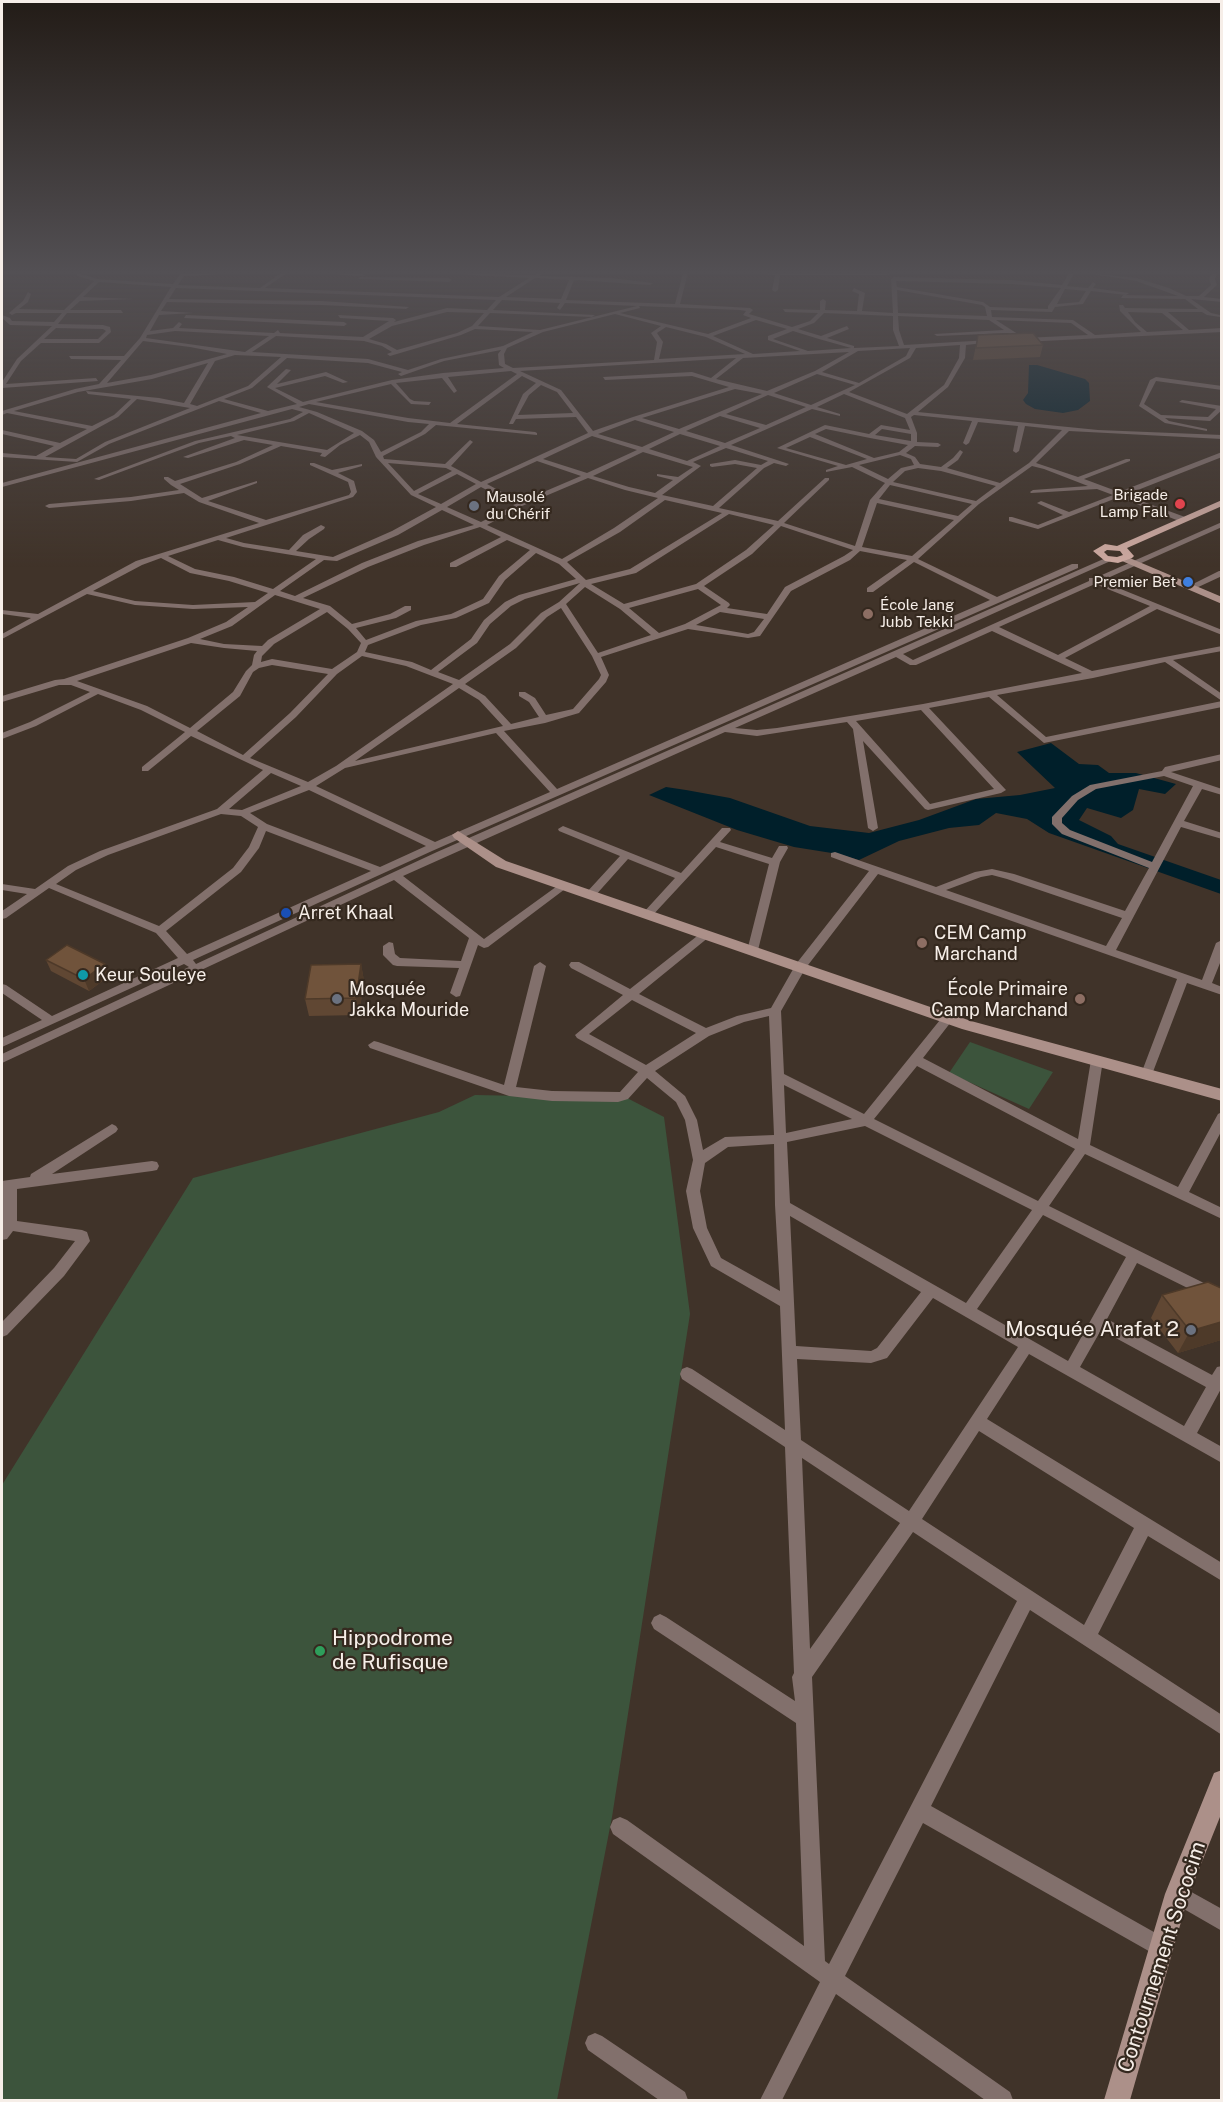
<!DOCTYPE html>
<html>
<head>
<meta charset="utf-8">
<style>
  body { margin:0 }
  #map { position:relative; width:1223px; height:2102px; overflow:hidden; background:#403329; font-family:"Public Sans",sans-serif }
  canvas { display:block }
  .frame { position:absolute; inset:0; border:3px solid #f6eee8; pointer-events:none }
</style>
</head>
<body>
<div id="map">
<canvas width="1223" height="2102"></canvas>
<div class="frame"></div>
</div>
<script>
const context = document.querySelector('canvas').getContext('2d');
context.lineJoin = 'round';
function paint(path, color) {
  context.fillStyle = color;
  context.fill(path, 'evenodd');
}
function shape(rows) {
  const path = new Path2D();
  for (const r of rows) {
    path.moveTo(r[0], r[1]);
    for (let i = 2; i < r.length; i += 2) path.lineTo(r[i], r[i + 1]);
  }
  return path;
}
function stroke(path, color, width, dash) {
  context.strokeStyle = color;
  context.lineWidth = width;
  context.lineCap = dash ? 'butt' : 'round';
  context.setLineDash(dash || []);
  context.stroke(path);
}
function write(font, color, halo, rows, align = 'center') {
  context.font = font + ' "Public Sans",sans-serif';
  context.lineWidth = 4.5;
  context.setLineDash([]);
  context.textBaseline = 'middle';
  context.strokeStyle = halo;
  context.fillStyle = color;
  for (const [text, x, y, turn = 0] of rows) {
    context.save();
    context.translate(x, y);
    context.rotate((+turn || 0) * Math.PI / 180);
    context.textAlign = isNaN(turn) ? turn : align;
    if (halo) context.strokeText(text, 0, 0);
    context.fillText(text, 0, 0);
    context.restore();
  }
}
const green = shape([
  [970,1042,1053,1072,1029,1109,949,1073],
  [475,1095,627,1098,664,1117,690,1314,612,1817,557,2100,2,2100,2,1485,193,1178,439,1112]
]);
const water = shape([
  [1029,365,1037,365,1085,379,1089,383,1090,401,1078,410,1063,413,1035,409,1026,404,1023,400,1028,393],
  [1051,743,1079,764,1098,765,1109,773,1136,773,1176,784,1165,794,1139,789,1133,810,1121,818,1087,808,1079,820,1111,836,1118,844,1221,880,1221,894,1049,833,1027,819,996,813,979,825,949,828,899,841,859,860,838,854,794,847,737,830,649,795,666,787,686,790,730,798,810,826,869,833,919,820,976,799,1020,795,1055,788,1017,752]
]);
const street = shape([
  [77,273,98,279,173,284,181,273,249,273,184,276,178,285,260,288,281,273,287,273,265,288,499,297,529,278,437,273,533,275,542,273,539,276,612,278,653,283,650,285,574,280,566,300,675,304,683,273,688,273,680,304,750,308,753,310,749,314,792,327,810,321,818,313,785,312,783,309,820,310,820,301,823,299,826,301,825,310,857,311,859,294,852,291,854,288,865,293,862,311,893,313,891,279,894,277,1012,280,1062,285,1069,273,1074,273,1067,286,1088,288,1093,282,1096,284,1093,288,1129,293,1126,295,1091,291,1083,304,1055,307,1052,312,991,310,992,317,1073,320,1095,335,1141,332,1120,311,1119,305,1123,305,1125,308,1198,309,1185,299,1121,298,1123,295,1178,296,1136,281,1086,273,1137,278,1169,288,1186,296,1199,296,1211,285,1209,279,1212,273,1217,273,1215,279,1217,285,1204,297,1222,299,1222,302,1191,299,1211,313,1220,315,1220,317,1207,315,1202,312,1168,312,1189,330,1222,328,1222,332,1023,342,1008,333,937,336,934,334,1004,330,989,320,898,316,899,330,904,345,990,340,993,342,966,345,965,358,948,387,918,412,1098,430,1222,435,1222,439,1069,431,1036,463,1078,477,1126,459,1130,459,1130,461,1084,479,1119,492,1222,452,1222,457,1125,495,1185,517,1185,521,1179,521,1119,497,1038,529,1009,521,1009,517,1012,517,1038,525,1063,515,1039,504,1037,503,1041,501,1069,512,1113,495,1097,489,1031,493,1030,492,1033,490,1088,486,1044,469,1032,466,979,504,918,559,997,597,1072,564,1078,564,1078,568,432,851,193,960,196,964,437,852,1108,557,1115,559,903,654,913,660,1089,581,1089,578,1095,578,1222,522,1222,527,1101,581,1222,630,1222,635,1157,609,1065,658,1092,671,1222,646,1222,651,1173,660,1222,694,1222,701,1165,662,1093,678,997,695,1046,737,1222,701,1222,707,1044,743,989,697,929,708,1006,790,1001,793,928,810,925,809,863,741,878,828,873,831,868,828,853,729,847,722,757,736,725,732,403,876,484,939,560,884,564,883,569,886,488,947,484,948,478,945,460,996,456,997,450,993,459,968,397,966,393,965,383,955,383,946,389,942,393,943,395,954,400,958,461,961,469,938,394,880,2,1063,2,1054,189,967,184,964,2,1047,2,1038,42,1020,2,993,2,984,6,985,52,1016,178,958,156,933,49,888,6,918,2,919,2,911,27,894,2,890,2,884,35,889,68,866,100,851,217,809,263,770,191,736,148,771,142,771,142,767,185,732,141,710,98,694,36,726,2,739,2,733,30,722,90,692,71,685,59,685,2,702,2,696,55,680,64,679,188,638,226,622,248,607,193,609,135,605,87,594,2,639,2,634,31,618,2,614,2,610,38,614,136,561,259,523,199,502,184,493,131,501,49,508,45,506,49,504,131,497,179,490,171,485,164,479,164,477,168,477,175,481,236,462,273,445,244,440,188,458,183,457,235,438,231,436,199,443,99,480,94,479,195,441,290,419,303,412,292,409,2,487,2,483,261,413,219,401,109,444,77,462,2,457,2,453,36,456,54,446,2,434,2,430,60,443,87,429,7,413,2,415,2,411,75,389,99,384,121,360,71,359,69,356,124,356,140,338,171,287,99,282,83,297,133,299,80,301,70,310,121,310,123,313,67,313,58,324,103,325,110,327,111,332,99,343,41,343,21,361,6,384,96,378,98,381,2,388,2,382,17,359,52,326,10,325,2,318,2,315,10,318,12,321,54,322,62,313,16,313,12,315,9,313,23,301,28,292,31,294,28,302,19,309,64,310,94,281,77,276,77,273],
  [535,278,569,280,561,299,506,297,535,278],
  [896,281,1012,284,1061,288,1048,306,1048,309,990,307,983,302,897,287,896,281],
  [176,288,496,300,487,310,447,308,394,322,396,320,393,318,338,315,340,318,389,321,363,337,280,333,278,330,274,333,179,328,182,324,179,322,173,328,150,331,159,315,193,313,161,311,167,302,322,305,406,309,409,307,322,301,169,299,176,288],
  [1065,289,1086,291,1079,302,1057,304,1065,289],
  [897,290,982,305,985,307,987,316,898,313,897,290],
  [502,300,560,303,557,308,560,310,565,303,637,306,540,330,478,326,490,313,592,317,595,315,493,310,502,300],
  [639,306,740,310,746,311,743,315,751,318,708,334,620,313,640,308,639,306],
  [447,312,484,313,472,326,457,333,397,350,386,344,369,339,392,326,447,312],
  [1128,312,1162,313,1183,330,1147,332,1135,322,1128,312],
  [824,313,893,316,893,330,899,346,854,348,854,346,827,338,849,329,847,326,821,336,798,329,814,323,824,313],
  [615,314,661,326,651,333,657,342,654,360,513,368,505,364,504,354,507,348,543,332,615,314],
  [756,320,787,329,768,336,768,340,800,351,753,354,713,336,756,320],
  [996,320,1071,323,1088,335,1024,338,996,320],
  [666,327,706,337,745,354,659,359,663,342,657,333,666,327],
  [56,328,103,329,106,331,98,339,44,339,56,328],
  [475,329,533,332,503,346,441,359,408,370,368,359,252,352,276,336,364,341,382,346,392,352,387,354,390,356,461,335,475,329],
  [175,331,269,336,245,352,146,338,147,335,175,331],
  [793,331,819,339,851,348,808,351,773,339,793,331],
  [143,341,190,347,227,354,151,375,107,383,143,341],
  [960,345,959,358,944,385,907,414,849,392,910,358,916,348,960,345],
  [910,348,906,356,859,383,822,372,858,351,910,348],
  [501,350,498,354,499,365,504,368,443,373,392,380,303,402,275,388,325,376,343,383,348,382,326,372,277,384,291,370,286,369,267,387,297,404,268,411,224,399,252,388,287,358,368,363,402,372,398,374,401,376,444,361,501,350],
  [849,352,815,371,767,391,716,379,743,358,849,352],
  [235,355,281,357,248,386,197,406,190,404,215,361,235,355],
  [736,358,711,378,692,372,603,377,605,380,692,376,729,387,633,417,593,431,561,390,520,371,736,358],
  [208,363,184,403,159,398,86,391,88,394,131,399,114,415,92,426,14,411,78,392,152,379,208,363],
  [511,371,517,374,450,423,408,418,316,402,391,384,411,404,429,405,431,402,414,401,410,399,396,383,442,378,454,393,457,391,448,377,511,371],
  [817,374,855,385,811,405,774,393,817,374],
  [522,376,536,383,523,394,509,424,513,424,516,419,576,417,588,433,481,482,451,466,472,443,473,442,470,440,445,464,384,459,383,456,425,434,436,425,537,435,537,433,535,432,457,424,522,376],
  [541,385,557,392,573,413,518,415,529,395,541,385],
  [735,389,762,394,679,429,642,418,735,389],
  [844,394,905,418,910,430,881,425,869,434,825,425,777,448,838,466,826,470,826,472,852,467,885,483,870,500,855,546,784,523,829,480,829,478,825,478,778,521,719,508,764,468,774,463,786,466,789,464,731,445,812,409,840,416,840,414,817,407,844,394],
  [768,395,806,407,766,425,726,414,768,395],
  [137,399,190,408,105,442,76,459,45,457,118,417,137,399],
  [309,404,408,422,429,424,421,432,381,452,374,440,362,431,317,412,299,407,309,404],
  [309,413,354,433,327,450,237,435,294,421,309,413],
  [914,415,972,421,963,443,966,445,969,443,978,422,1018,426,1013,451,1016,453,1019,451,1025,426,1062,430,1029,463,1000,483,947,468,958,460,963,452,960,450,953,458,941,467,920,464,915,457,906,453,915,446,938,447,941,445,938,443,917,442,917,433,911,417,914,415],
  [720,416,760,428,725,443,686,431,720,416],
  [635,420,674,432,642,447,598,434,635,420],
  [826,429,870,438,908,445,899,452,874,458,815,434,826,429],
  [882,429,911,434,911,441,875,435,882,429],
  [680,434,720,446,687,461,649,449,680,434],
  [360,435,369,442,376,457,411,495,436,507,392,531,333,557,296,551,309,539,324,529,325,527,321,525,303,535,289,550,244,543,226,538,353,497,357,492,354,481,338,473,362,466,362,464,332,470,314,463,310,463,310,465,348,482,351,492,349,495,266,520,208,501,257,483,257,481,202,498,180,484,240,464,281,446,322,453,320,456,325,457,340,445,360,435],
  [592,436,637,450,587,473,543,459,592,436],
  [810,437,867,459,846,465,786,448,810,437],
  [726,448,768,461,761,465,735,460,710,464,710,466,712,467,735,464,757,468,713,506,662,495,701,466,693,462,726,448],
  [643,452,693,467,678,477,657,474,657,476,673,480,655,493,629,487,593,476,643,452],
  [900,455,911,459,914,465,901,468,888,479,859,465,900,455],
  [537,461,581,476,520,502,487,484,537,461],
  [388,463,446,468,452,471,414,491,388,463],
  [918,468,941,471,996,486,976,501,893,482,905,471,918,468],
  [457,474,476,484,441,504,418,494,457,474],
  [588,478,625,490,658,498,614,528,562,559,487,525,522,506,588,478],
  [890,485,972,504,958,516,879,499,890,485],
  [481,487,515,505,481,522,447,507,481,487],
  [665,500,722,513,630,569,586,580,567,562,620,532,665,500],
  [877,503,954,520,912,556,862,547,877,503],
  [442,510,474,525,418,541,362,563,295,596,280,591,324,560,337,561,398,535,442,510],
  [729,514,774,525,746,550,696,584,624,604,591,584,636,573,729,514],
  [781,526,853,550,844,556,785,587,767,614,727,608,730,605,729,603,704,586,752,554,781,526],
  [480,527,501,537,450,563,450,567,456,567,507,540,530,550,499,576,483,599,451,614,416,621,366,640,356,628,396,618,411,610,411,606,405,606,390,614,352,624,330,606,303,598,368,567,424,545,480,527],
  [218,540,243,547,316,559,273,589,234,577,195,569,168,556,218,540],
  [860,551,907,560,867,588,867,592,873,592,914,562,990,600,557,789,504,731,545,723,579,713,606,682,609,675,601,657,688,629,748,638,760,636,791,591,850,560,860,551],
  [536,553,559,564,576,579,519,595,505,602,484,620,471,639,431,670,412,662,365,652,368,645,421,625,456,618,489,603,505,580,536,553],
  [161,558,190,573,229,581,268,593,255,602,193,605,135,601,93,591,142,565,161,558],
  [580,583,559,602,541,613,510,644,459,680,438,672,477,643,490,624,511,606,525,599,580,583],
  [1095,584,1150,606,1058,655,999,627,1095,584],
  [585,587,620,609,651,635,598,653,566,604,585,587],
  [698,589,721,605,685,624,659,633,629,608,698,589],
  [275,595,320,609,268,640,262,646,224,644,200,639,232,626,275,595],
  [561,608,592,656,601,675,599,679,573,709,546,715,535,698,525,692,519,692,519,696,529,702,539,717,511,724,485,696,465,684,516,648,547,617,561,608],
  [327,612,348,629,361,643,357,652,332,669,272,659,261,662,262,656,274,644,327,612],
  [720,612,764,619,754,632,748,634,696,625,720,612],
  [992,631,1082,673,923,704,777,728,757,730,735,728,896,657,910,665,916,665,992,631],
  [191,643,224,648,257,651,254,655,252,665,246,671,233,692,190,728,147,706,77,681,191,643],
  [362,656,406,666,453,684,336,766,308,782,250,758,296,717,337,674,362,656],
  [272,665,328,674,290,713,243,755,197,731,240,696,253,672,259,668,272,665],
  [459,688,479,700,503,726,355,761,459,688],
  [921,710,994,789,930,804,856,721,921,710],
  [496,733,550,792,435,842,316,786,345,768,496,733],
  [271,773,301,786,242,810,229,809,271,773],
  [309,790,426,846,380,867,267,824,250,813,309,790],
  [221,814,241,816,258,827,249,847,233,868,159,926,56,884,76,870,108,855,221,814],
  [266,831,371,871,187,954,166,931,241,872,259,848,266,831],
  [310,273,357,273,366,275,364,276,310,273],
  [738,273,874,273,895,275,780,275,778,290,775,292,772,290,775,275,738,273],
  [360,277,449,278,452,280,449,282,358,279,360,277],
  [186,315,344,322,347,324,344,326,184,318,186,315],
  [1156,377,1222,386,1222,390,1156,381,1144,404,1161,415,1208,417,1216,409,1179,402,1182,400,1222,406,1222,410,1210,421,1165,418,1169,421,1207,429,1207,431,1165,423,1139,406,1150,380,1156,377],
  [1219,571,1222,571,1222,576,1194,589,1187,587,1219,571],
  [1222,754,1222,760,1171,772,1222,789,1222,795,1202,789,1184,821,1222,833,1222,839,1181,827,1116,950,1202,980,1216,943,1222,940,1222,958,1212,983,1222,987,1222,995,1187,983,1151,1077,1143,1077,1141,1074,1177,979,878,874,805,969,781,1011,784,1074,864,1114,944,1015,948,1014,954,1018,923,1058,1078,1139,1091,1060,1097,1056,1101,1057,1103,1060,1090,1145,1178,1187,1218,1114,1222,1112,1222,1130,1189,1192,1222,1208,1222,1219,1085,1154,1049,1206,1222,1292,1222,1305,1137,1263,1107,1319,1212,1375,1217,1367,1222,1366,1222,1387,1197,1433,1222,1447,1222,1463,1029,1354,987,1419,1222,1563,1222,1581,1148,1536,1098,1634,1222,1715,1222,1735,1030,1610,931,1806,1168,1940,1171,1947,1168,1954,1161,1957,1154,1954,923,1823,845,1976,1010,2092,1013,2100,985,2100,836,1994,782,2100,760,2100,820,1982,613,1834,610,1827,613,1820,620,1817,627,1820,804,1946,796,1723,654,1629,651,1623,654,1617,660,1614,666,1617,795,1701,792,1677,794,1673,785,1447,682,1379,680,1374,682,1369,687,1367,692,1369,785,1430,780,1306,711,1266,693,1228,686,1191,693,1160,685,1120,676,1102,647,1078,628,1099,618,1102,552,1101,509,1096,370,1048,368,1045,374,1041,378,1042,504,1085,534,966,540,962,546,966,516,1087,552,1091,620,1092,638,1072,577,1038,575,1035,623,995,571,968,569,965,571,962,579,962,630,989,701,933,705,931,709,933,710,935,709,937,639,994,706,1028,737,1016,771,1008,796,964,869,871,831,857,831,853,835,852,936,887,975,872,992,869,1014,874,1125,911,1149,868,1062,834,1052,824,1052,817,1072,796,1090,785,1162,771,1165,767,1222,754],
  [1164,776,1193,786,1152,862,1070,830,1062,823,1062,818,1078,800,1096,789,1164,776],
  [992,875,1007,879,1122,918,1106,946,946,890,981,877,992,875],
  [632,1000,696,1033,646,1065,589,1034,632,1000],
  [769,1016,774,1135,725,1137,703,1150,697,1120,685,1096,655,1071,709,1036,744,1022,769,1016],
  [917,1066,1075,1149,1038,1201,874,1119,917,1066],
  [784,1085,852,1119,786,1133,784,1085],
  [865,1126,1032,1210,966,1303,790,1203,787,1142,865,1126],
  [774,1144,775,1205,780,1291,721,1258,707,1228,700,1191,705,1163,728,1147,774,1144],
  [1043,1215,1126,1257,1068,1361,977,1309,1043,1215],
  [790,1216,921,1292,877,1348,871,1351,796,1346,790,1216],
  [933,1298,1018,1347,909,1511,801,1440,797,1359,871,1363,887,1358,933,1298],
  [1101,1330,1206,1387,1184,1426,1080,1367,1101,1330],
  [979,1431,1134,1528,1084,1625,922,1519,979,1431],
  [802,1458,900,1523,810,1649,802,1458],
  [913,1532,1017,1601,829,1964,825,1961,812,1677,913,1532],
  [563,826,681,873,722,828,730,828,731,830,720,842,772,858,779,846,787,846,788,848,780,862,757,954,753,955,747,951,769,864,716,847,651,917,647,918,643,917,642,915,643,913,675,878,628,859,594,897,586,897,585,895,586,893,620,856,559,831,558,829,563,826],
  [112,1124,116,1126,118,1129,116,1132,52,1174,152,1161,157,1162,159,1166,157,1170,152,1171,17,1189,17,1221,82,1230,87,1232,90,1241,64,1276,7,1335,2,1337,2,1322,54,1268,75,1241,13,1231,7,1239,2,1240,3,1191,2,1191,2,1181,30,1177,31,1174,112,1124],
  [1177,1884,1222,1909,1222,1931,1170,1901,1167,1894,1170,1887,1177,1884],
  [595,2033,602,2036,685,2092,688,2100,659,2100,588,2050,585,2043,588,2036,595,2033]
]);
const secondary = shape([
  [1125,556,1222,597,1222,604,1122,561,1120,559,1125,556],
  [458,831,506,861,971,1021,1222,1089,1222,1101,962,1029,496,867,454,838,452,835,458,831],
  [1222,1770,1222,1812,1189,1894,1130,2100,1104,2100,1165,1894,1214,1773,1222,1770]
]);
const primary = shape([
  [1222,500,1222,506,1127,548,1134,556,1132,558,1118,563,1105,561,1093,551,1105,544,1117,546,1222,500],
  [1107,550,1120,551,1123,555,1117,557,1108,556,1104,552,1107,550]
]);
const wall = shape([
  [978,335,1043,345,1040,357,973,360],
  [46,960,105,964,109,976,89,991,51,971],
  [361,964,364,981,359,1015,309,1016,305,999],
  [1162,1295,1221,1340,1178,1353,1151,1318]
]);
const shadedWall = shape([
  [105,964,109,976,89,991,84,979],
  [361,964,364,981,359,1015,356,998],
  [1221,1322,1221,1340,1178,1353,1190,1331]
]);
const building = shape([
  [1033,333,1043,345,976,348,978,335,1033,333],
  [67,945,105,964,84,979,46,960,67,945],
  [361,964,356,998,305,999,311,965,361,964],
  [1208,1282,1221,1288,1221,1322,1190,1331,1162,1295,1208,1282]
]);
const markers = [
  [1180,504,6,"#e0444e"],
  [474,506,6,"#6b7280"],
  [1188,582,6,"#3f7fe0"],
  [868,614,6,"#8d6e63"],
  [286,913,6,"#1a4fb4"],
  [922,943,6,"#8d6e63"],
  [83,975,6,"#0f9aa8"],
  [337,999,6,"#6b7280"],
  [1080,999,6,"#8d6e63"],
  [1191,1330,6,"#6b7280"],
  [320,1651,6,"#2e9e5b"]
];
const farPoinames = [
  ["Brigade",1168,495],
  ["Lamp Fall",1168,512],
  ["Mausolé",486,497,"left"],
  ["du Chérif",486,514,"left"],
  ["Premier Bet",1176,582],
  ["École Jang",880,605,"left"],
  ["Jubb Tekki",880,622,"left"]
];
const poiNames = [
  ["Arret Khaal",298,913],
  ["CEM Camp",934,933],
  ["Marchand",934,954],
  ["Keur Souleye",95,975],
  ["Mosquée",349,989],
  ["Jakka Mouride",349,1010],
  ["École Primaire",1068,989,"right"],
  ["Camp Marchand",1068,1010,"right"]
];
const nearPoinames = [
  ["Mosquée Arafat 2",1179,1330],
  ["Hippodrome",332,1639,"left"],
  ["de Rufisque",332,1663,"left"]
];
const nearStreetnames = [
  ["Contournement Sococim",1162,1957,-72]
];
paint(green, '#3c543c');
paint(water, '#001f2a');
paint(street, '#82706c');
paint(secondary, '#ac9089');
paint(primary, '#cda9a0');
paint(wall, '#604733');
paint(shadedWall, '#4e3a29');
paint(building, '#70533b');
stroke(building, '#4e3a29', 1.5);
const sky = context.createLinearGradient(0, 0, 0, 568);
sky.addColorStop(0, '#231c17');
sky.addColorStop(0.48, '#535054');
sky.addColorStop(1, '#53505400');
context.fillStyle = sky;
context.fillRect(0, 0, 1223, 568);
for (const [x, y, r, color] of markers) {
  const dot = new Path2D();
  dot.arc(x, y, r, 0, 2 * Math.PI);
  context.fillStyle = color;
  context.fill(dot);
  stroke(dot, '#35291f', 2);
}
write('15px', '#f6eee8', '#35291f', farPoinames, 'right');
write('18px', '#f6eee8', '#35291f', poiNames, 'left');
write('21px', '#f6eee8', '#35291f', nearPoinames, 'right');
write('21px', '#f6eee8', '#35291f', nearStreetnames);
</script>
</body>
</html>
